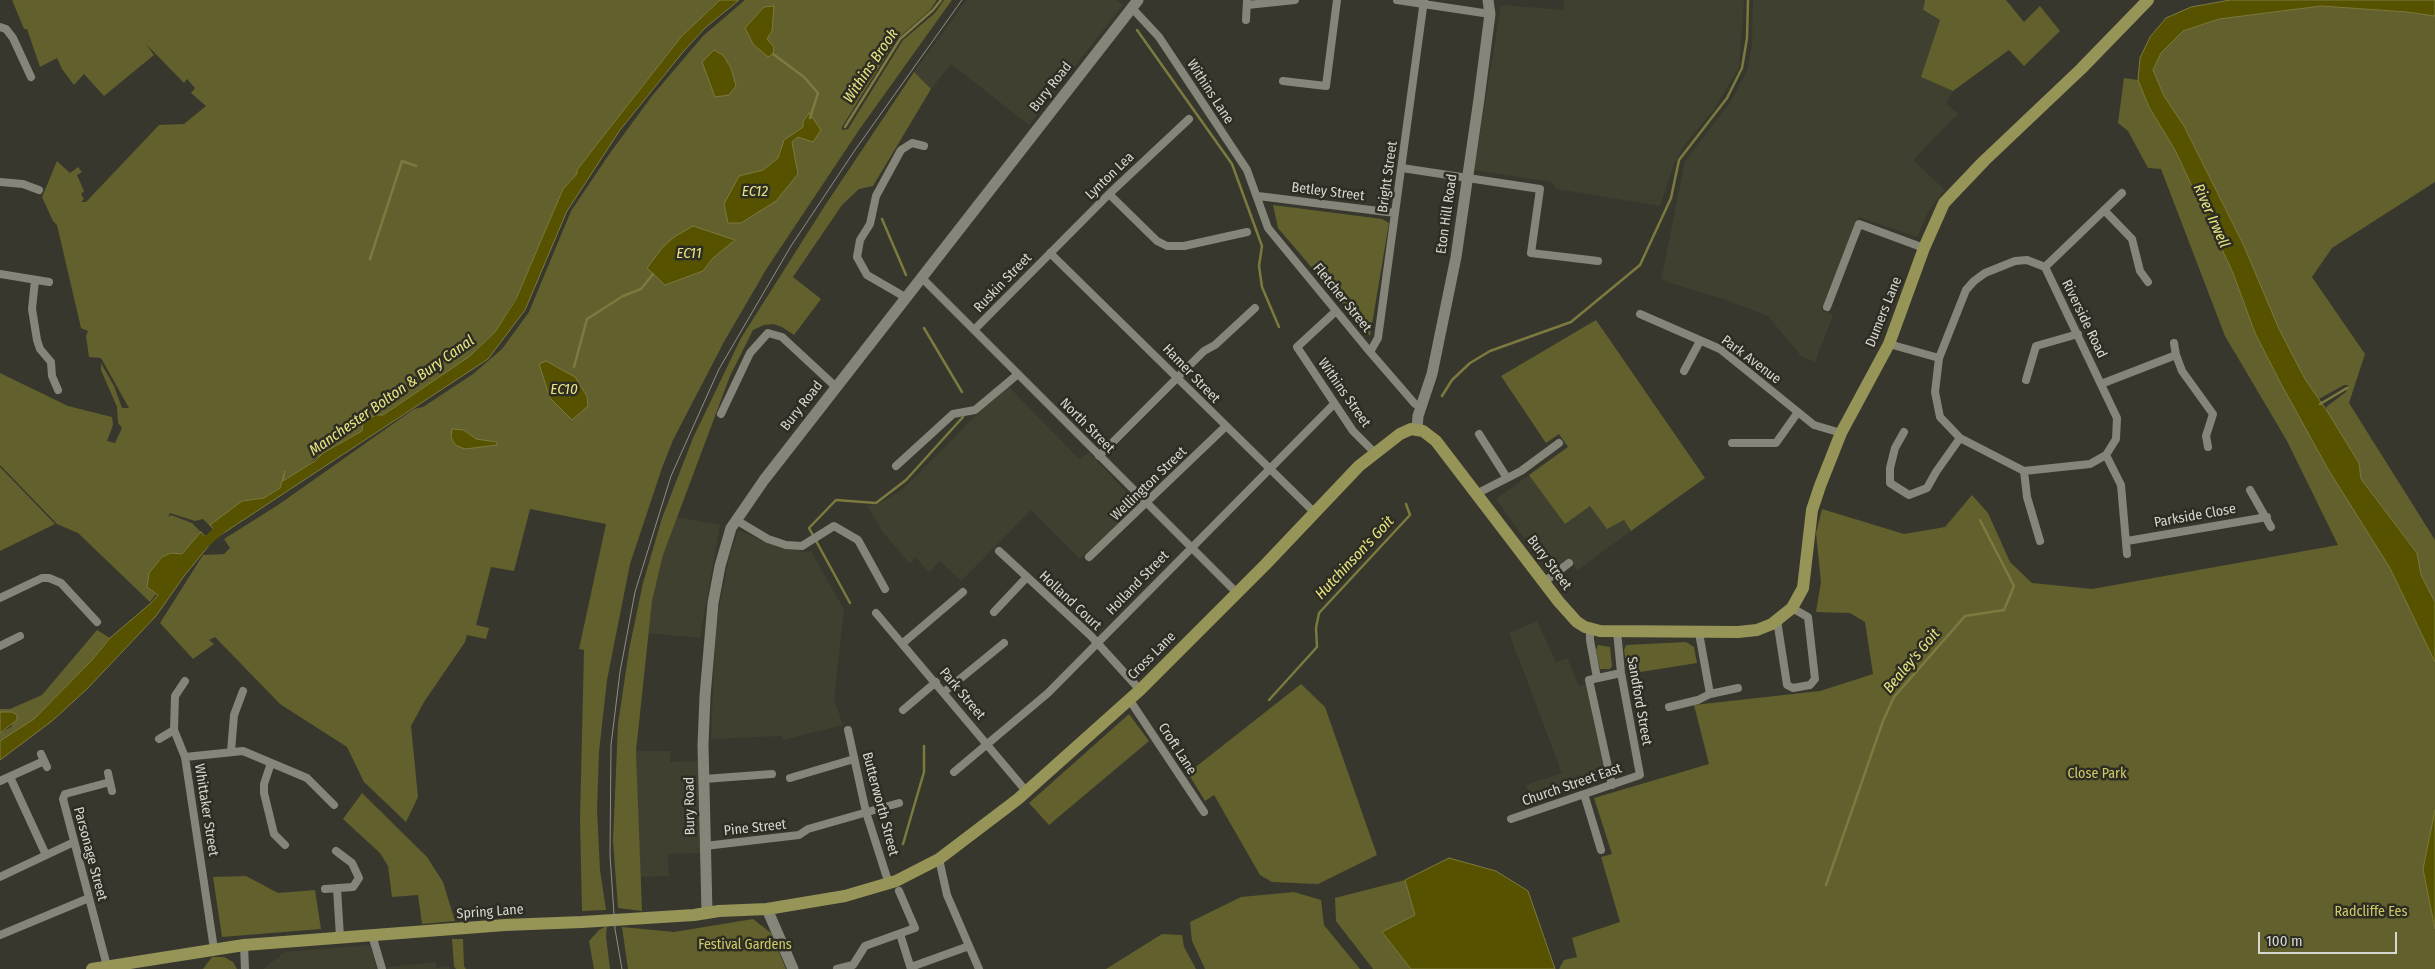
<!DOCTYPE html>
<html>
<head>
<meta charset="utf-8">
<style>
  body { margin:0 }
  #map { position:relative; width:2435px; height:969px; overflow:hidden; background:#37372d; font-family:"Fira Sans Condensed",sans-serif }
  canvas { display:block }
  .scale { position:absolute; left:2258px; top:932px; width:139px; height:22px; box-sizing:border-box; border:2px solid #d7d7d1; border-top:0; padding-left:6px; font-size:15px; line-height:18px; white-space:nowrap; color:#d7d7d1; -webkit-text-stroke:4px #2d2d23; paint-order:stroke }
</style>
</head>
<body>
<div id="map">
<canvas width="2435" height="969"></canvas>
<div class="scale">100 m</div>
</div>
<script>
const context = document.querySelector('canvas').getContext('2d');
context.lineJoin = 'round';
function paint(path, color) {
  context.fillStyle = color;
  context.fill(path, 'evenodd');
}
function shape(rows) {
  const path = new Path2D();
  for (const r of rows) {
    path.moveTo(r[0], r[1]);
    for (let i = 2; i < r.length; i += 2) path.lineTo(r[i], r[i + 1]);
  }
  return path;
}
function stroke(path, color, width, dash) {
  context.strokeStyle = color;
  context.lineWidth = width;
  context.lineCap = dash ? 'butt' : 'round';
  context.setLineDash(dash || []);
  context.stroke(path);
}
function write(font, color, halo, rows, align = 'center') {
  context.font = font + ' "Fira Sans Condensed",sans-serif';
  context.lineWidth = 5;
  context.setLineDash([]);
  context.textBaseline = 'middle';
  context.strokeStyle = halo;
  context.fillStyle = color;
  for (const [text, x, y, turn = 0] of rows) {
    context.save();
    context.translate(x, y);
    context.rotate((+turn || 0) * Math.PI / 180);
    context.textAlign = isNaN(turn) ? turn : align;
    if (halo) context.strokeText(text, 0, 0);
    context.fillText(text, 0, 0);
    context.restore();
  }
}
const built = shape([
  [967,0,1116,0,1123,5,1029,125,951,64,931,89,914,72],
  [1564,0,1744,0,1739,68,1714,109,1683,147,1674,164,1660,206,1557,189,1551,182,1474,170,1501,5,1564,10],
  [1753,0,1925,0,1923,11,1940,20,1921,77,1953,91,1946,103,1958,114,1913,160,1945,190,1929,210,1917,237,1859,217,1821,310,1833,315,1815,362,1801,356,1768,316,1723,299,1661,280,1685,161,1730,103,1747,71,1752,46],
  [1008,386,1079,459,1089,452,1138,505,1080,559,1031,510,961,581,940,561,929,572,915,557,910,564,882,531,867,505,876,505,902,490,985,406],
  [1568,447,1619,523,1624,520,1631,531,1578,570,1568,559,1549,573,1496,499],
  [677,517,720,525,700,638,648,633,652,601,663,555],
  [738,530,759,539,807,553,811,551,844,609,834,699,843,725,783,740,783,736,711,739,716,623,729,559],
  [1537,621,1556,662,1567,658,1579,686,1589,684,1608,779,1532,803,1526,785,1562,773,1509,633],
  [636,751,670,751,670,762,698,761,700,853,668,854,669,876,640,877],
  [370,945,377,969,263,969,285,952],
  [436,962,436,968,449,966,450,969,388,969,388,967]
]);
const green = shape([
  [12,0,720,0,681,37,601,139,577,170,577,174,563,189,517,296,495,332,470,356,401,404,383,415,376,415,362,431,323,453,296,475,288,477,280,488,264,498,242,501,211,527,203,519,195,521,170,513,168,517,171,515,192,523,201,532,182,554,171,553,162,557,149,573,147,587,156,594,150,602,78,533,57,524,0,465,0,373,68,406,112,417,113,425,107,441,115,443,122,428,118,423,117,407,101,370,101,363,114,386,122,408,129,408,101,358,89,357,86,336,88,331,81,328,57,225,53,221,42,197,57,161,70,173,78,167,82,172,77,175,84,191,81,194,84,199,81,202,86,202,159,125,184,124,206,106,191,93,195,88,187,79,184,83,146,44,154,55,104,96,84,74,74,85,62,69,57,58,40,67,27,29,24,29],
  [745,0,937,0,930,10,896,40,842,127,842,130,848,129,903,40,935,13,944,0,952,0,859,130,767,268,725,340,673,440,662,468,630,564,607,680,599,752,597,810,600,870,606,910,582,911,580,819,584,650,579,649,606,524,530,509,514,571,491,567,476,625,489,628,486,639,467,635,465,642,424,702,411,726,418,797,406,822,364,782,347,747,280,704,215,637,209,640,214,644,193,659,160,623,203,555,224,554,230,548,224,539,278,505,414,409,423,407,473,374,502,349,529,312,571,211,610,153,652,96,703,36],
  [1925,0,2006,0,2024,22,2040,6,2060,31,2024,66,2009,50,1953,91,1921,77,1940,20,1923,10],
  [2321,6,2407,12,2435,16,2435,182,2332,248,2312,277,2365,354,2349,403,2435,540,2435,602,2421,575,2417,553,2361,479,2359,463,2327,411,2326,407,2346,392,2348,385,2344,385,2319,399,2305,380,2279,329,2244,246,2184,126,2164,96,2153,70,2161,53,2183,31,2219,19],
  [914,72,931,89,873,186,859,189,842,205,793,277,821,299,794,335,782,327,773,324,764,325,753,330,730,376,663,555,652,601,636,751,642,911,618,908,613,841,618,724,629,650,643,583,662,518,693,438,741,338,824,207],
  [2124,78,2138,80,2149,107,2175,150,2233,273,2255,333,2280,382,2328,469,2390,568,2435,662,2435,810,2423,869,2435,929,2435,969,1559,969,1564,960,1577,957,1572,938,1620,922,1601,857,1612,854,1594,798,1709,764,1694,705,1820,691,1873,674,1865,622,1850,613,1816,612,1821,582,1816,533,1822,509,1904,534,1945,527,1972,495,1988,513,2010,562,2032,583,2092,589,2338,545,2287,441,2225,336,2161,169,2148,168,2128,131,2118,123],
  [1273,205,1382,219,1389,223,1370,336,1278,228],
  [1596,320,1705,478,1631,531,1624,520,1607,529,1590,506,1565,524,1529,475,1568,447,1559,434,1546,443,1501,376],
  [0,467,55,524,0,551],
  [97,630,110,638,92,660,34,719,0,741,0,733,11,727,17,715,12,712,0,712,0,709,10,709,42,695],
  [1686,642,1694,647,1697,663,1628,674,1624,650,1626,645],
  [1598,645,1610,647,1612,666,1610,669,1600,669,1596,650],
  [1301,684,1325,707,1377,855,1318,884,1272,882,1260,875,1214,795,1205,801,1188,773],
  [1129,714,1149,741,1049,825,1029,803],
  [362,793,427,857,443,882,455,921,422,924,418,895,392,897,388,866,380,853,343,819],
  [246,876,278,893,315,890,321,929,222,937,213,877],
  [1405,880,1415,915,1382,932,1411,969,1373,969,1336,921,1335,898],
  [1294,892,1321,900,1324,925,1360,969,1205,969,1192,941,1190,922,1241,897],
  [753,919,771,933,786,969,628,969,622,927,674,932],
  [607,926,606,936,610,969,594,969,589,941,599,930],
  [1162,934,1182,935,1184,947,1196,969,1106,969],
  [452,939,463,939,464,966,466,969,456,969,454,966],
  [212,957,224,957,233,962,237,969,203,969]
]);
const water = shape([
  [720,0,739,0,705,28,683,52,620,130,567,211,525,310,488,359,219,536,210,525,242,501,264,498,280,488,285,471,283,481,315,461,323,453,362,431,363,422,376,415,383,415,470,356,495,332,516,299,563,189,577,174,577,170,601,139,681,37,720,0],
  [2230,0,2435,0,2435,16,2407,12,2321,6,2219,19,2183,31,2161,53,2153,70,2164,96,2184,126,2244,246,2279,329,2305,379,2327,411,2359,463,2361,479,2417,553,2421,575,2435,602,2435,662,2390,568,2328,469,2280,382,2255,333,2233,273,2175,150,2149,107,2138,80,2140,58,2150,37,2166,18,2191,7,2230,0],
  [774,6,772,31,767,39,774,47,773,54,768,57,753,44,745,28,764,7,774,6],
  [714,50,723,55,731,68,736,86,729,95,715,97,702,62,714,50],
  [809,113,821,130,813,142,798,137,792,142,798,174,776,201,741,223,728,223,724,204,739,176,763,170,778,158,784,140,803,127,803,122,809,113],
  [693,226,735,240,713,258,703,271,665,285,647,268,662,248,674,237,693,226],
  [546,361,575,377,587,396,588,406,572,420,550,398,539,364,546,361],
  [452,429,464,430,476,439,497,442,497,445,465,449,455,445,451,437,452,429],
  [201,532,211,543,184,576,156,616,87,689,52,721,0,760,0,741,34,719,92,660,110,638,151,603,158,595,147,587,149,573,162,557,171,553,182,554,201,532],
  [0,712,12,712,17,715,17,720,0,733,0,712],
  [2435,810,2435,929,2423,869,2435,810],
  [1449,858,1496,871,1528,891,1555,969,1411,969,1382,932,1415,915,1405,880,1449,858]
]);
const stream = shape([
  [1137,30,1232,164,1262,246,1259,266,1262,287,1279,327],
  [773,54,804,77,818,93,810,118],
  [845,127,900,39,933,10,941,0],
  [882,219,906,275],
  [370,259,402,161,416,166],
  [924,328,962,392],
  [574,367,587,319,623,296,641,289,653,274],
  [1442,396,1452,380,1470,363,1490,351,1571,322,1640,265,1671,198,1679,160,1727,98,1742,68,1747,38,1748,0],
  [2320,404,2347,388],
  [850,603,809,528,836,500,876,503,906,480,963,417],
  [1269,700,1317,647,1316,628,1319,613,1410,515,1406,504],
  [903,844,924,772,924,746],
  [1826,885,1883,721,1894,697,1965,616,2004,610,2014,586,1980,520]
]);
const canal = shape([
  [198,549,226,524]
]);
const street = shape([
  [1397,0,1490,14],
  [1247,5,1295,0],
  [1132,8,1159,37,1247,170,1268,228,1370,352,1415,404,1422,406],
  [1246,20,1247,0],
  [0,27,6,29,13,38,31,77],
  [1283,81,1326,86,1337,0],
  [1402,168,1540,189,1531,253,1598,261],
  [0,182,23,184,39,190],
  [1109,194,1157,241,1167,246,1184,246,1247,232],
  [1258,196,1395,213],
  [2104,210,2132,239,2140,271,2148,282],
  [1050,253,1314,512],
  [2027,260,2045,267,2117,418,2116,439,2106,455,2090,464,2024,471,1960,438,1940,417,1935,392,1939,358,1966,290,1974,281,1985,273,2015,261,2027,260],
  [2045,267,2122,193],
  [0,274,49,282],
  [922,278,1236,592],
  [35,280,32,309,37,340,40,349,51,362,52,376,58,390],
  [905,297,867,275,857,257,860,240,870,224,876,196,901,150,912,143,924,146],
  [1827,307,1859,224,1924,248],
  [1336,311,1297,347,1353,431,1374,452],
  [1640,314,1720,349,1814,425,1841,433],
  [974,330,1109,194,1189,119],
  [2174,343,2176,355,2182,371,2213,414,2206,436,2208,447],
  [1889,344,1939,358],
  [1370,352,1378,338,1424,0],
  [1684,371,1700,341],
  [2026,380,2036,346,2078,334],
  [2101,384,2176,355],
  [721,414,750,353,768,333,782,337,836,387],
  [1904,432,1895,448,1890,468,1890,483,1909,495,1927,488,1936,472,1960,438],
  [1479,434,1507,478],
  [1732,443,1776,443,1798,412],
  [2106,455,2121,485,2127,554],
  [1099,456,1204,351,1215,345,1255,308],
  [896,466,953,414,975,410,1018,374],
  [2024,471,2027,497,2040,541],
  [2250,490,2271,527],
  [1478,493,1521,471,1559,443],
  [736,520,768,539,786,545,802,546,834,526,858,540,885,589],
  [2127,541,2267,517],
  [999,551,1091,636,1140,690],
  [1089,557,1225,427],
  [1544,582,1569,563],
  [0,598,42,578,49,578,61,583,97,622],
  [994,612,1026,578],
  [876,613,1026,791],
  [1777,620,1787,685,1793,688,1810,685,1815,679,1808,617,1792,608],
  [1590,630,1590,640,1597,678],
  [1699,633,1710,694],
  [903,643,963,592],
  [0,646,20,636],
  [185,681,175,696,174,730,185,757,214,949],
  [944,692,1004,643],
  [1129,699,1204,812],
  [1669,707,1698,700,1710,694,1738,688],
  [903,710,936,682],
  [848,730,866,812,889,884],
  [159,739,174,730],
  [231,751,234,715,243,691],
  [41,754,47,767],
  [185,757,243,751,307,778,334,805],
  [271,763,264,784,264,793,274,834,285,845],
  [954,772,1048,693,1334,404],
  [108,773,112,791],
  [10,777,46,855],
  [790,778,854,759],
  [704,779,772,774],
  [0,781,44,761],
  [1612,785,1589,680,1621,673],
  [1584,794,1601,850],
  [1511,819,1640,775,1621,673,1617,631],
  [705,846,799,835,808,829,899,803],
  [939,859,947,895,979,969],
  [0,877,74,842],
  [337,888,340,937],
  [325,889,353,887,359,878,352,863,336,851],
  [900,934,911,969],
  [0,935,89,898],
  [372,935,382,969],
  [244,945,245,969],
  [107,966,63,799,65,794,110,782],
  [911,967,969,946],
  [837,969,853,965,865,946,915,928,899,891]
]);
const secondary = shape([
  [1417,429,1418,416,1432,374,1456,257,1479,99,1490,14,1488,0],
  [767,909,793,969],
  [707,912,703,745,705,696,713,603,720,566,731,528,764,480,1138,0]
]);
const primary = shape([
  [92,969,244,945,505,925,582,922,694,915,719,911,767,909,845,896,896,881,939,859,1018,799,1140,690,1265,565,1359,466,1400,434,1411,429,1423,431,1436,441,1559,602,1577,622,1585,627,1600,631,1738,632,1757,630,1772,624,1792,608,1803,588,1812,510,1820,486,1841,433,1889,344,1924,248,1944,203,1984,161,2081,69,2148,0]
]);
const tram = shape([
  [622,969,615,929,610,855,611,745,620,672,635,592,671,476,719,369,791,246,855,150,962,0]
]);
const streetNames = [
  ["Bury Road",1051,87,-52],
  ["Withins Lane",1210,92,57],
  ["Lynton Lea",1110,176,-44],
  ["Bright Street",1388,177,-82],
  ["Betley Street",1328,192,7],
  ["Eton Hill Road",1447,214,-82],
  ["Ruskin Street",1003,283,-46],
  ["Fletcher Street",1342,298,51],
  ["Dumers Lane",1884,312,-68],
  ["Riverside Road",2084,319,64],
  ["Park Avenue",1751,360,37],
  ["Hamer Street",1191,374,46],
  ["Withins Street",1344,393,55],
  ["Bury Road",802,406,-52],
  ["North Street",1087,426,45],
  ["Wellington Street",1149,484,-44],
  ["Parkside Close",2195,516,-10],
  ["Bury Street",1549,563,53],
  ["Holland Street",1138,583,-46],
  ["Holland Court",1070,601,43],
  ["Cross Lane",1152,656,-45],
  ["Park Street",962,694,50],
  ["Sandford Street",1639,701,80],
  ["Croft Lane",1177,749,57],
  ["Church Street East",1572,785,-19],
  ["Butterworth Street",880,804,75],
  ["Bury Road",690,806,-91],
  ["Whittaker Street",206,810,81],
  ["Pine Street",755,828,-6],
  ["Parsonage Street",90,854,75],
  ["Spring Lane",490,912,-4]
];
const parkNames = [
  ["Close Park",2097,774],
  ["Radcliffe Ees",2371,912],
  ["Festival Gardens",745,945]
];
const waterNames = [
  ["Withins Brook",871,66,-56],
  ["EC12",755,192],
  ["River Irwell",2211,216,66],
  ["EC11",689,254],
  ["EC10",564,390],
  ["Manchester Bolton & Bury Canal",392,396,-35],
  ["Hutchinson's Goit",1355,558,-47],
  ["Bealey's Goit",1912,661,-50]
];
paint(built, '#404030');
paint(green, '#62602d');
paint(water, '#565200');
stroke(water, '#7d7a3f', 1);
stroke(stream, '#7d7a3f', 2.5);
stroke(canal, '#565200', 10);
stroke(street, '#858579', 8);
stroke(secondary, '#858579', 11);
stroke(primary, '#969457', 12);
stroke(tram, '#8e8e86', 1);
write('14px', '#d7d7d1', '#2d2d23', streetNames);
write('14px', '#cfcb68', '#2d2d23', parkNames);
write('italic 15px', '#e9e682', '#2d2d23', waterNames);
</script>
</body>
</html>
